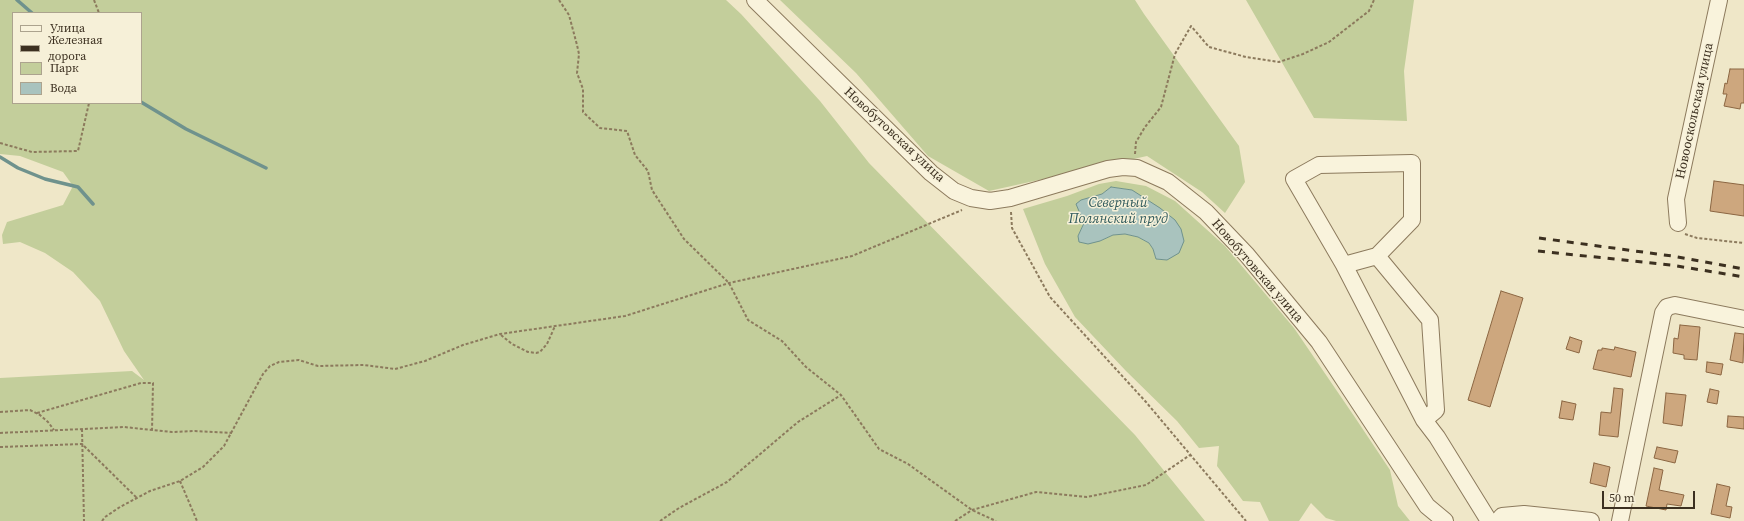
<!DOCTYPE html>
<html>
<head>
<meta charset="utf-8">
<style>
  body { margin:0 }
  #map { position:relative; width:1744px; height:521px; overflow:hidden; background:#efe7c8; font-family:"Source Serif 4",serif }
  canvas { display:block }
  .legend { position:absolute; left:12px; top:12px; width:130px; height:92px; box-sizing:border-box; background:#f6f0d8; border:1px solid #aca38e; margin:0; padding:5px 7px; list-style:none; font-size:12px; color:#3c3020 }
  .legend li { display:flex; align-items:center; gap:8px; height:20px }
  .legend b { width:20px; border:1px solid #aca38e }
  .scale { position:absolute; left:1602px; top:491px; width:93px; height:18px; box-sizing:border-box; border:2px solid #3c3020; border-top:0; padding-left:5px; font-size:12px; line-height:14px; white-space:nowrap; color:#3c3020; -webkit-text-stroke:3px #f6f0d8; paint-order:stroke }
</style>
</head>
<body>
<div id="map">
<canvas width="1744" height="521"></canvas>
<ul class="legend">
<li><b style="height:5px;background:#f9f3dc"></b>Улица</li>
<li><b style="height:5px;background:#3c3020"></b>Железная дорога</li>
<li><b style="height:11px;background:#c3ce9b"></b>Парк</li>
<li><b style="height:11px;background:#a9c3be"></b>Вода</li>
</ul>
<div class="scale">50 m</div>
</div>
<script>
const context = document.querySelector('canvas').getContext('2d');
context.lineJoin = 'round';
function paint(path, color) {
  context.fillStyle = color;
  context.fill(path, 'evenodd');
}
function shape(rows) {
  const path = new Path2D();
  for (const r of rows) {
    path.moveTo(r[0], r[1]);
    for (let i = 2; i < r.length; i += 2) path.lineTo(r[i], r[i + 1]);
  }
  return path;
}
function stroke(path, color, width, dash) {
  context.strokeStyle = color;
  context.lineWidth = width;
  context.lineCap = dash ? 'butt' : 'round';
  context.setLineDash(dash || []);
  context.stroke(path);
}
function write(font, color, halo, rows, align = 'center') {
  context.font = font + ' "Source Serif 4",serif';
  context.lineWidth = 3;
  context.setLineDash([]);
  context.textBaseline = 'middle';
  context.strokeStyle = halo;
  context.fillStyle = color;
  for (const [text, x, y, turn = 0] of rows) {
    context.save();
    context.translate(x, y);
    context.rotate((+turn || 0) * Math.PI / 180);
    context.textAlign = isNaN(turn) ? turn : align;
    if (halo) context.strokeText(text, 0, 0);
    context.fillText(text, 0, 0);
    context.restore();
  }
}
const green = shape([
  [0,0,726,0,741,14,820,101,869,163,1135,435,1205,521,0,521,0,378,132,371,144,380,124,351,100,301,73,272,45,253,20,242,3,244,2,235,7,222,63,205,73,186,63,172,20,156,0,154],
  [13,13,141,13,141,103,13,103],
  [780,0,1135,0,1144,14,1239,146,1245,182,1225,213,1202,192,1147,156,989,191,928,156,856,73],
  [1246,0,1414,0,1404,71,1407,121,1314,118],
  [1116,181,1146,186,1175,201,1225,246,1294,328,1354,416,1390,470,1398,506,1410,521,1336,521,1326,518,1311,503,1299,521,1269,521,1260,502,1243,501,1217,466,1219,446,1199,448,1177,421,1126,371,1075,317,1045,264,1023,209,1067,196,1099,184],
  [1111,187,1132,190,1167,260,1156,259,1153,249,1149,243,1138,237,1125,234,1113,235,1100,241,1078,236,1084,223,1081,200,1102,194]
]);
const water = shape([
  [1111,187,1132,190,1160,208,1175,220,1181,229,1184,241,1179,253,1167,260,1156,259,1153,249,1149,243,1138,237,1125,234,1113,235,1100,241,1088,244,1079,242,1078,236,1084,223,1076,204,1081,200,1102,194,1111,187]
]);
const stream = shape([
  [17,0,32,13],
  [141,102,186,129,266,168],
  [0,157,18,168,45,179,78,187,93,204]
]);
const building = shape([
  [1730,69,1744,69,1744,103,1741,103,1740,109,1724,106,1727,94,1723,94,1725,83,1727,84,1730,69],
  [1714,181,1744,185,1744,216,1710,211,1714,181],
  [1501,291,1523,298,1490,407,1468,400,1501,291],
  [1680,325,1700,327,1697,360,1684,359,1684,355,1673,353,1674,338,1678,339,1680,325],
  [1735,333,1744,334,1743,363,1730,360,1735,333],
  [1570,337,1582,341,1579,353,1566,349,1570,337],
  [1615,347,1636,352,1631,377,1593,369,1598,350,1602,350,1602,348,1614,350,1615,347],
  [1707,362,1723,364,1721,375,1706,372,1707,362],
  [1614,388,1623,389,1618,437,1599,435,1601,412,1611,413,1614,388],
  [1710,389,1719,391,1717,404,1707,402,1710,389],
  [1666,393,1686,395,1682,426,1663,423,1666,393],
  [1562,401,1576,404,1573,420,1559,418,1562,401],
  [1728,416,1744,417,1744,429,1727,427,1728,416],
  [1657,447,1678,451,1675,463,1654,458,1657,447],
  [1594,463,1610,467,1606,487,1590,483,1594,463],
  [1654,468,1663,470,1659,490,1684,495,1681,506,1667,504,1666,510,1646,506,1654,468],
  [1717,484,1730,487,1726,506,1732,507,1730,518,1711,514,1717,484]
]);
const path = shape([
  [94,0,99,13],
  [559,0,569,15,577,45,579,54,577,73,583,89,583,112,600,128,627,131,635,155,648,171,652,190,684,239,729,283,748,320,782,341,806,367,841,395,879,449,908,464,972,510,996,521],
  [0,143,32,152,78,151,89,103],
  [1135,154,1136,142,1145,127,1161,107,1175,54,1191,26,1209,47,1246,57,1279,62,1303,54,1329,42,1369,11,1374,0],
  [1011,212,1012,228,1050,297,1146,402,1246,521],
  [1685,234,1697,238,1744,243],
  [501,335,512,344,528,352,536,353,540,352,547,344,555,326],
  [0,412,30,410,40,415,48,422,54,430],
  [37,413,141,383,153,383,152,431],
  [82,429,84,521],
  [0,433,124,427,172,432,195,431,232,433],
  [0,447,82,444,137,498],
  [180,481,197,521],
  [102,521,105,517,120,507,150,491,180,481,203,467,224,446,263,374,270,366,279,362,299,360,318,366,364,365,395,369,425,361,463,345,500,334,625,316,729,283,852,256,962,210],
  [660,521,679,508,727,482,798,422,841,395],
  [955,521,972,510,1036,492,1087,497,1146,485,1190,455]
]);
const minor = shape([
  [755,0,931,173,954,191,971,198,990,201,1010,198,1108,169,1123,167,1137,168,1168,182,1206,212,1247,255,1319,342,1427,506,1445,521],
  [1678,223,1676,199,1719,0],
  [1344,265,1377,256],
  [1424,420,1436,410,1430,320,1377,256,1412,220,1412,163,1319,165,1294,179,1344,265,1424,420,1437,437,1489,521],
  [1498,521,1502,516,1524,514,1591,521],
  [1620,521,1663,313,1667,307,1675,305,1744,319]
]);
const rail = shape([
  [1539,238,1672,256,1744,269],
  [1538,251,1671,265,1744,277]
]);
const streetNames = [
  ["Новооскольская улица",1695,111,-78],
  ["Новобутовская улица",894,135,43],
  ["Новобутовская улица",1257,271,49]
];
const waterNames = [
  ["Северный",1118,203],
  ["Полянский пруд",1118,219]
];
paint(green, '#c3ce9b');
paint(water, '#a9c3be');
stroke(water, '#6f928d', 1);
stroke(stream, '#6f928d', 3.5);
paint(building, '#cda77e');
stroke(building, '#8b6642', 1);
stroke(minor, '#8c7a5d', 18);
stroke(path, '#8c7a5d', 2, [3, 2]);
stroke(minor, '#f9f3dc', 16);
stroke(rail, '#3c3020', 3, [7, 7]);
write('13px', '#3c3020', '#f6f0d8', streetNames);
write('italic 14px', '#305a5c', '#f6f0d8', waterNames);
</script>
</body>
</html>
